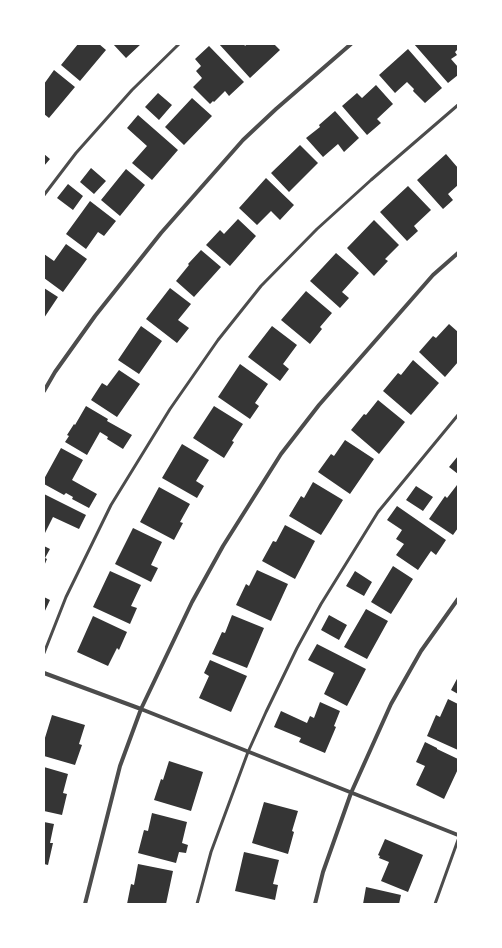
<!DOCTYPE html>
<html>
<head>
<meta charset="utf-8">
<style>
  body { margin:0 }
  #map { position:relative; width:502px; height:948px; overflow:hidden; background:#fff; font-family:Overpass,sans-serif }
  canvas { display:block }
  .frame { position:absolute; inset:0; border:45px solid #fff; pointer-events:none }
</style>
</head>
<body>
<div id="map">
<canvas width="502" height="948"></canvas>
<div class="frame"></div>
</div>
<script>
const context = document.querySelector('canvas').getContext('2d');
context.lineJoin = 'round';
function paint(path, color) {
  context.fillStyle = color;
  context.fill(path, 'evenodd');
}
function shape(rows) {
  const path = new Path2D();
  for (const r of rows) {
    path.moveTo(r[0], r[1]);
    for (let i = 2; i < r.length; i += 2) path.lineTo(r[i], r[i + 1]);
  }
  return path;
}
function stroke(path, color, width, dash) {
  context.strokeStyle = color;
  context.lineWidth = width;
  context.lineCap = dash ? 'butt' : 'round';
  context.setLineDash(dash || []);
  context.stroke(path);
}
const building = shape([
  [78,44,99,44,106,50,80,81,61,65],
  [113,44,141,44,126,58],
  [219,44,244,44,245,46,247,44,274,44,280,50,250,78],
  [414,44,458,44,458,49,455,52,457,55,451,59,458,67,458,75,448,83],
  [209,46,244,82,229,96,225,91,214,102,213,101,210,104,193,87,202,78,196,71,201,66,195,59],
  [408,49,442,88,425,103,413,91,414,89,407,82,395,93,379,75],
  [54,70,75,87,49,118,44,114,44,84],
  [376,85,393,104,377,119,381,123,367,135,342,106,357,93,362,98],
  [158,93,172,105,159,120,145,107],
  [192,98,212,116,184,145,165,127],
  [335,111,359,138,344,152,338,144,323,157,306,138,320,127,319,125],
  [138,115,178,150,152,180,132,163,147,146,127,128],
  [300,145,318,163,289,192,271,173],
  [44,154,50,159,44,166],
  [446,154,458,168,458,185,448,194,453,200,443,209,417,180],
  [91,168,106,181,94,194,80,182],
  [126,169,145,185,120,216,101,200],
  [266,178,294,205,280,220,271,211,257,225,239,208],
  [68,184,83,196,73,210,57,198],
  [408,186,431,210,414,226,418,231,407,241,380,212],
  [90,201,116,221,104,236,98,232,86,249,66,234],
  [238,219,256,236,230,266,206,245,220,230,224,234],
  [374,220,399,245,385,259,388,261,374,276,347,248],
  [66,244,87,259,63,292,44,278,44,254,54,261],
  [201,250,221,267,194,297,176,281,189,265,188,264],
  [336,253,359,273,342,292,349,298,340,308,310,281],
  [44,288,58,297,44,318],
  [170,288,191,304,178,320,189,328,177,343,146,319],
  [306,291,332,313,320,327,322,329,310,344,281,320],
  [449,324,458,332,458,362,445,377,419,352,433,336,436,338],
  [141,326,162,341,139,374,118,360],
  [272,326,297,345,283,364,289,369,280,381,248,357],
  [413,360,439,383,411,415,383,391,398,373,401,375],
  [240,364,268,384,255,403,259,406,250,419,218,397],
  [119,370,140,384,117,417,91,400,102,383,107,386],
  [378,400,405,422,379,454,351,430,364,414,366,415],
  [86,406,108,419,107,421,132,435,123,449,107,439,108,437,100,432,87,455,65,442,69,436,67,435,74,424,75,425],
  [214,406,243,424,232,441,234,442,224,458,193,438],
  [345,440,374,459,350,494,318,472,331,454,334,456],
  [182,444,209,460,196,481,204,486,197,498,162,478],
  [61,448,83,460,72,480,97,494,89,508,72,499,73,497,66,493,64,495,44,484,44,479],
  [458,456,458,474,449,467],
  [313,482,343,500,321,535,289,516,301,496,304,498],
  [457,485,458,486,458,528,453,535,429,519,445,496,447,498],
  [416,486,433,497,423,511,406,500],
  [159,487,190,504,180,522,183,523,174,540,140,522],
  [44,494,86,515,79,529,53,517,44,535],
  [397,506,446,540,436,555,431,551,418,570,396,555,404,544,396,539,402,530,387,520],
  [285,525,315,541,295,579,262,561,273,541,276,542],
  [133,528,162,542,151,565,158,568,151,582,115,564],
  [44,546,50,549,45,558,47,559,44,566],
  [393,566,413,579,391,614,371,602],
  [257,570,288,584,271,621,236,605,246,584,249,586],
  [110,571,141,585,131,606,137,608,130,624,93,607],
  [355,571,372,582,364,596,346,586],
  [44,597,50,600,44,613],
  [366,609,388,621,367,659,344,647],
  [232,615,264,628,247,668,212,654,222,632,225,633],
  [329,615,347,625,339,640,321,630],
  [93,616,127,632,119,650,117,648,108,666,77,652],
  [317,644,366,669,347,706,324,694,334,673,308,660],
  [210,660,247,676,231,712,199,698,209,676,204,673],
  [458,677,458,694,451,690],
  [448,699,458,704,458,750,427,736,436,715,440,717],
  [320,702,340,711,334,726,336,727,325,753,299,742,301,738,274,727,281,711,307,723,310,716,314,718],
  [52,715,85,725,79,744,82,745,75,765,44,756,44,741],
  [425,742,437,748,437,749,458,759,458,769,444,799,416,785,425,766,416,762],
  [169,761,203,772,191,811,154,800,161,779,163,780],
  [44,767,68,774,63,793,67,794,62,815,44,811],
  [264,802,298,811,292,831,294,832,288,854,252,843],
  [152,813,187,822,182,843,188,845,186,853,179,852,176,863,138,853,144,830,148,831],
  [44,822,54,824,50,843,53,843,48,865,44,864],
  [385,839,423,855,408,892,381,881,389,862,379,858,380,856,378,855],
  [244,852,279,860,273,884,278,885,275,900,235,891],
  [138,864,173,871,166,904,127,904,131,884,134,885],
  [366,887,401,895,399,904,363,904]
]);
const service = shape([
  [44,195,76,153,132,90,179,44],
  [44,653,66,597,111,505,170,409,218,340,261,286,317,229,371,180,458,105],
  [197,904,211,852,248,752,266,712,297,648,321,604,378,512,458,415],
  [435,904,458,840]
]);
const minor = shape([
  [44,391,55,372,95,316,161,233,243,140,276,109,351,44],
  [44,673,141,709,458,835],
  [85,904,120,766,141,709,192,602,223,546,281,454,319,405,433,275,458,253],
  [315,904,323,872,351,793,391,704,421,651,458,599]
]);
paint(building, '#353535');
stroke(service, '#4c4c4c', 3);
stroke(minor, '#4c4c4c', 4);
</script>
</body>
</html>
